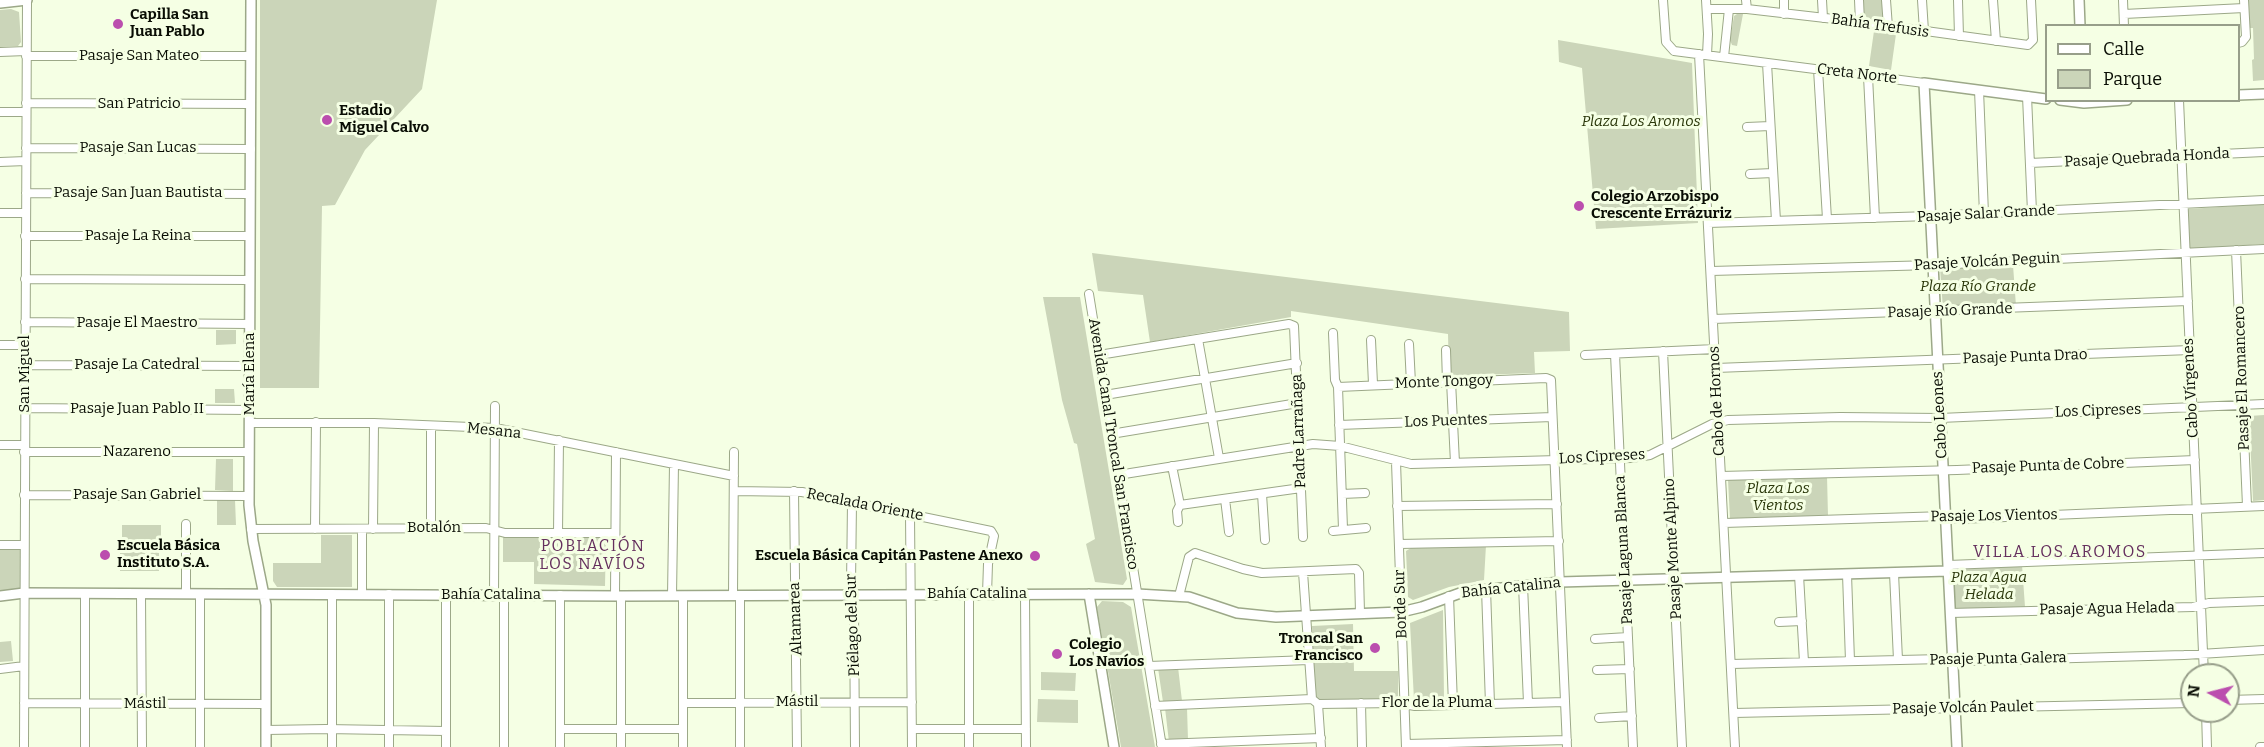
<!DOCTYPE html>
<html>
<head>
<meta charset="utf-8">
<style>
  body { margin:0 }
  #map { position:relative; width:2264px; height:747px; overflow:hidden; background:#f5ffe4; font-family:Bitter,serif }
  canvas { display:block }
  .legend { position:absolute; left:2045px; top:24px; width:195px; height:78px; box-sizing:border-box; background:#f5ffe4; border:2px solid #979e8a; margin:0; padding:8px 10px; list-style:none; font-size:18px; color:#090d04 }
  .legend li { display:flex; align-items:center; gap:12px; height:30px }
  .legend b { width:30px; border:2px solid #979e8a }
  .north { position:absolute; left:2180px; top:663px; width:60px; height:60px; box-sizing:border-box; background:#f5ffe4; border:2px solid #979e8a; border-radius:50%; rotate:277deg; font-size:16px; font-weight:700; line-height:24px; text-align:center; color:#090d04 }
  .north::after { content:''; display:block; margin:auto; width:21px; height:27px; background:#bb4eae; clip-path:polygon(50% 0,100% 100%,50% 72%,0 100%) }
</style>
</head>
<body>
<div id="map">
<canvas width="2264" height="747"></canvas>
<ul class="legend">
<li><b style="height:8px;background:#fff"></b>Calle</li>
<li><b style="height:16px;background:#cbd5b9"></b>Parque</li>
</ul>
<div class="north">N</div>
</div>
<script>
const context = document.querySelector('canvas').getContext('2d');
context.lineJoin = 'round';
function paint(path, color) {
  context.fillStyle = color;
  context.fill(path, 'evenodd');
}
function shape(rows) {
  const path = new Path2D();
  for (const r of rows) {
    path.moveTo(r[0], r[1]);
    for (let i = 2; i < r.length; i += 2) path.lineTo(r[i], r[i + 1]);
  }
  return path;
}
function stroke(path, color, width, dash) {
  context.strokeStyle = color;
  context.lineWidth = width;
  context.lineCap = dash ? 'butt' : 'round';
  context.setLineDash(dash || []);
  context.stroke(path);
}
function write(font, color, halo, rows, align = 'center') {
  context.font = font + ' Bitter,serif';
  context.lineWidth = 6;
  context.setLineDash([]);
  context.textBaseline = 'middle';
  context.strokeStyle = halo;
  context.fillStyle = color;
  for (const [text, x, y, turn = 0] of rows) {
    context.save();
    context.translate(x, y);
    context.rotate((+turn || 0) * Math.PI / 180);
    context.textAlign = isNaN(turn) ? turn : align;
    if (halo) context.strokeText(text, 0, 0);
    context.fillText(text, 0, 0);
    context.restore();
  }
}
const green = shape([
  [260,0,437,0,422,89,365,150,335,205,322,206,319,388,260,388],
  [1862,0,1883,0,1884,20,1862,17],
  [2248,0,2264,0,2264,80,2253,81,2252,60,2254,59,2253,28,2249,28],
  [11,9,19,12,21,42,18,46,0,47,0,10],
  [1737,14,1743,14,1737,46,1732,45,1730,40,1734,16],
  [1874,31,1896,34,1891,70,1869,66],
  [1558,40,1692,63,1698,223,1596,229,1582,68,1559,62],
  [2264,204,2264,244,2191,249,2188,247,2186,212,2189,209],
  [1092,253,1569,312,1570,351,1534,352,1535,373,1449,376,1448,334,1291,311,1291,317,1150,342,1143,295,1098,291],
  [2013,265,2016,306,1943,309,1940,268],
  [1043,297,1080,297,1127,579,1123,585,1095,582,1086,544,1095,539,1077,444,1074,443,1062,400],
  [216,330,236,330,236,344,216,345],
  [215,389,234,389,235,403,215,403],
  [2264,415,2264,500,2253,501,2249,416],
  [216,459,233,459,233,491,215,490],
  [1827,476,1828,516,1730,520,1728,480],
  [217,500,235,500,236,525,217,525],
  [122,525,161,525,161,545,122,545],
  [321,535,352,535,352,587,277,587,273,581,273,563,321,563],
  [503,536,606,536,605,586,534,584,534,562,503,562],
  [1486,545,1484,580,1449,587,1413,600,1408,597,1406,551,1411,548],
  [0,547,20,547,21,593,0,593],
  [120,551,159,551,159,571,120,571],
  [2022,565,2025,607,1955,609,1953,567],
  [1102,601,1123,602,1131,607,1155,747,1121,747,1097,607],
  [1443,610,1444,700,1414,700,1410,623],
  [1353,624,1354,671,1398,671,1398,699,1319,702,1315,697,1312,626],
  [11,641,13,661,0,662,0,642],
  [1178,667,1182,701,1163,702,1158,668],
  [1041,672,1076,673,1075,691,1041,690],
  [1038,699,1078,700,1078,723,1037,722],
  [1165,708,1187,708,1188,740,1169,742]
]);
const minor = shape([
  [1663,0,1666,42,1674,51,1924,83],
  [1706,0,1708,34,1707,55],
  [1746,0,1747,9],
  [1784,0,1784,14],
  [1822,0,1823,18],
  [1859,0,1860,22],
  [1886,0,1888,27],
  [1922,0,1924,31],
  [1958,0,1959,36],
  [1993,0,1996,41],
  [2123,0,2124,26],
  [1707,9,1747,9,1860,22,2028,45,2033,40,2031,0],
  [2124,14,2244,8],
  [2238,43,2242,42,2246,37,2244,0],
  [0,52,26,51],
  [1699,54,1735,747],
  [26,56,251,56],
  [1724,57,1729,9],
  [1767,63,1776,221],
  [1818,69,1827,219],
  [1868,76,1875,218],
  [1979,90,1984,214],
  [2027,96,2032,212],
  [2179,100,2204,675],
  [26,103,251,104],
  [0,112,26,112],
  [1747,127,1770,126],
  [26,148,251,149],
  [0,162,26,161],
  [2030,163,2264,152],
  [1750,174,1773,173],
  [26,193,250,194],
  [0,213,26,213],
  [1708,223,1930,216,2264,200],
  [25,236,250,236],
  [2236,250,2247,506],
  [1711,271,1933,265,2264,249],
  [25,279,250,280],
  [1089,294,1162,747],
  [1713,319,2188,301],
  [25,322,250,324],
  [1333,333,1335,380,1338,387,1343,529],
  [1198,339,1219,458],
  [1371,340,1373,384],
  [1409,344,1411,383],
  [0,345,25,345],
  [1446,350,1447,382],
  [1663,351,1682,747],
  [1615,354,1633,747],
  [1099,355,1289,324,1294,326,1303,537],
  [1585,355,1715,349],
  [25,365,250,366],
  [1716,368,2190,350],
  [1451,381,1455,463],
  [1338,387,1546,378,1551,380,1567,747],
  [1105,395,1297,363],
  [24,408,249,410],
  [249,423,374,423,495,428,734,476],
  [1339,425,1552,417],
  [1111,434,1298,403],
  [0,445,24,445],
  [24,452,249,452],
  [1396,462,1406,747],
  [1172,466,1180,505,1177,511,1178,522],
  [1118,475,1313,444,1340,446,1411,464,1631,458,1650,455,1712,424,1728,420,1840,417,1940,418,2264,404],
  [1721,476,1957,470,2195,460],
  [734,491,802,492,991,531,994,536,988,564,987,594],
  [794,491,797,747],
  [1262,494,1265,540],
  [1342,494,1365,493],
  [24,495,249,496],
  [1225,499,1229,532],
  [852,502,851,585,854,606,855,747],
  [1180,505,1301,488],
  [1397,506,1557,504],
  [910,514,912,747],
  [1724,523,1945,516,1959,519,2264,506],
  [431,528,431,427],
  [251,529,486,528,505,533,615,533],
  [315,529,316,422],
  [373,529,374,423],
  [1333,531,1366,528],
  [558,533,559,440],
  [1399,544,1559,541],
  [0,545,24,545],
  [1948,565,2264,553],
  [1303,572,1312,699],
  [1894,573,1898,660],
  [1847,574,1850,661],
  [1799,575,1804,662],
  [1523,585,1528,703],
  [1486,589,1490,704],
  [85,594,85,747],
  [141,594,142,747],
  [186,594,186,524],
  [332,594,332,747],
  [362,594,362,529],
  [389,594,389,747],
  [1025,594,1026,747],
  [446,595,446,747],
  [494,595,495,406],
  [733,595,734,452],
  [615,596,616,452],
  [621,596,621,747],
  [672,596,674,464],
  [1179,596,1189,557,1195,553,1243,569,1262,573,1356,569,1359,573,1360,613],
  [1449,596,1453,705],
  [1950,613,2193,607,2209,603,2264,601],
  [1779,622,1802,621],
  [1595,639,1628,637],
  [1731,664,1942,659,1968,661,2184,655,2264,650],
  [1149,666,1309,660],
  [0,669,24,666],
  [1597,670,1630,669],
  [1312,699,1318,704,1398,703,1415,706,1565,702],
  [2228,700,2264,699],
  [24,703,266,704],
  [683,703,912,702],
  [1361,703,1362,747],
  [1318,704,1321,747],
  [1155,706,1312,699],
  [2206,711,2207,747],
  [1734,713,2192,703],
  [1599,718,1632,716],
  [560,729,683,729],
  [912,729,1026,729],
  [266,730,326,729,446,731],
  [1161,744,1321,738],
  [1406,744,1567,740],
  [24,747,27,0],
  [200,747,200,594],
  [504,747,504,595],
  [560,747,560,595],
  [683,747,683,596],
  [740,747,740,595],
  [969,747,969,594],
  [2260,747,2264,747]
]);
const tertiary = shape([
  [251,0,249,505,253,541,266,605,266,747],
  [2079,0,2080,26],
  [0,3,27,0],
  [2238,95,2264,94],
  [2060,100,2084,103,2127,100],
  [1089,594,1114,747],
  [0,596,24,593,621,596,1137,594,1189,597,1237,613,1276,617,1401,612,1422,607,1463,592,1560,582,1948,571],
  [1957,747,1924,83,2046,99]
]);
const markers = [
  [118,24,6,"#bb4eae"],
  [327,120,6,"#bb4eae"],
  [1579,206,6,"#bb4eae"],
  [105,555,6,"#bb4eae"],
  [1035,556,6,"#bb4eae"],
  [1375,648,6,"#bb4eae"],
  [1057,654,6,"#bb4eae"]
];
const poiNames = [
  ["Capilla San",130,15],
  ["Juan Pablo",130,32],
  ["Estadio",339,111],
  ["Miguel Calvo",339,128],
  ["Colegio Arzobispo",1591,197],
  ["Crescente Errázuriz",1591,214],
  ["Escuela Básica",117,546],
  ["Instituto S.A.",117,563],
  ["Escuela Básica Capitán Pastene Anexo",1023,556,"right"],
  ["Troncal San",1363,639,"right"],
  ["Francisco",1363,656,"right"],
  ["Colegio",1069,645],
  ["Los Navíos",1069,662]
];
const streetNames = [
  ["Bahía Trefusis",1880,26,8],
  ["Pasaje San Mateo",139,56],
  ["Creta Norte",1857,74,7],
  ["San Patricio",139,104],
  ["Pasaje San Lucas",138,148],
  ["Pasaje Quebrada Honda",2147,158,-3],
  ["Pasaje San Juan Bautista",138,193],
  ["Pasaje Salar Grande",1986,214,-3],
  ["Pasaje La Reina",138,236],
  ["Pasaje Volcán Peguin",1987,262,-3],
  ["Pasaje Río Grande",1950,311,-2],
  ["Pasaje El Maestro",137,323],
  ["Pasaje Punta Drao",2025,357,-2],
  ["Pasaje La Catedral",137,365],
  ["San Miguel",25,374,-90],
  ["María Elena",250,374,-90],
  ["Pasaje El Romancero",2242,378,-92],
  ["Monte Tongoy",1444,382,-2],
  ["Cabo Vírgenes",2191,388,-93],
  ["Cabo de Hornos",1717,401,-93],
  ["Pasaje Juan Pablo II",137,409],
  ["Los Cipreses",2098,411,-2],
  ["Cabo Leones",1940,415,-93],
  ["Los Puentes",1446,421,-2],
  ["Mesana",494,431,6],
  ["Padre Larrañaga",1299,431,-92],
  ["Avenida Canal Troncal San Francisco",1113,444,81],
  ["Nazareno",137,452],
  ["Los Cipreses",1602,457,-3],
  ["Pasaje Punta de Cobre",2048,466,-2],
  ["Pasaje San Gabriel",137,495],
  ["Recalada Oriente",865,505,11],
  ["Pasaje Los Vientos",1994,516,-1],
  ["Botalón",434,528],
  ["Pasaje Monte Alpino",1673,549,-93],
  ["Pasaje Laguna Blanca",1624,550,-93],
  ["Bahía Catalina",1511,588,-6],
  ["Bahía Catalina",977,594],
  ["Bahía Catalina",491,595],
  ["Borde Sur",1401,604,-92],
  ["Pasaje Agua Helada",2107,609,-1],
  ["Altamarea",796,619,-92],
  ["Piélago del Sur",853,625,-92],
  ["Pasaje Punta Galera",1998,659,-1],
  ["Mástil",797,702],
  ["Flor de la Pluma",1437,703],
  ["Mástil",145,704],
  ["Pasaje Volcán Paulet",1963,708,-1]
];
const parkNames = [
  ["Plaza Los Aromos",1641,122],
  ["Plaza Río Grande",1978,287],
  ["Plaza Los",1778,489],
  ["Vientos",1778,506],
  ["Plaza Agua",1989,578],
  ["Helada",1989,595]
];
const neighbourhoodNames = [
  ["POBLACIÓN",593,547],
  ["LOS NAVÍOS",593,565],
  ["VILLA LOS AROMOS",2060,553]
];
paint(green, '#cbd5b9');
stroke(minor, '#9ca888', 10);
stroke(tertiary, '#9ca888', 12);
stroke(minor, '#fff', 8);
stroke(tertiary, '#fff', 9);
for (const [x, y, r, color] of markers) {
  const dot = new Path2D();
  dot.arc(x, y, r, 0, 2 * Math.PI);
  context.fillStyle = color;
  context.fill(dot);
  stroke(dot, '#f5ffe4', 2);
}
write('bold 15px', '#090d04', '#f5ffe4', poiNames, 'left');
write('15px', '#090d04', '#f5ffe4', streetNames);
write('italic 15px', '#2a370a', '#f5ffe4', parkNames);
context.letterSpacing = '1.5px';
write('16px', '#65305e', '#f5ffe4', neighbourhoodNames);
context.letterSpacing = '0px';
</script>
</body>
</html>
